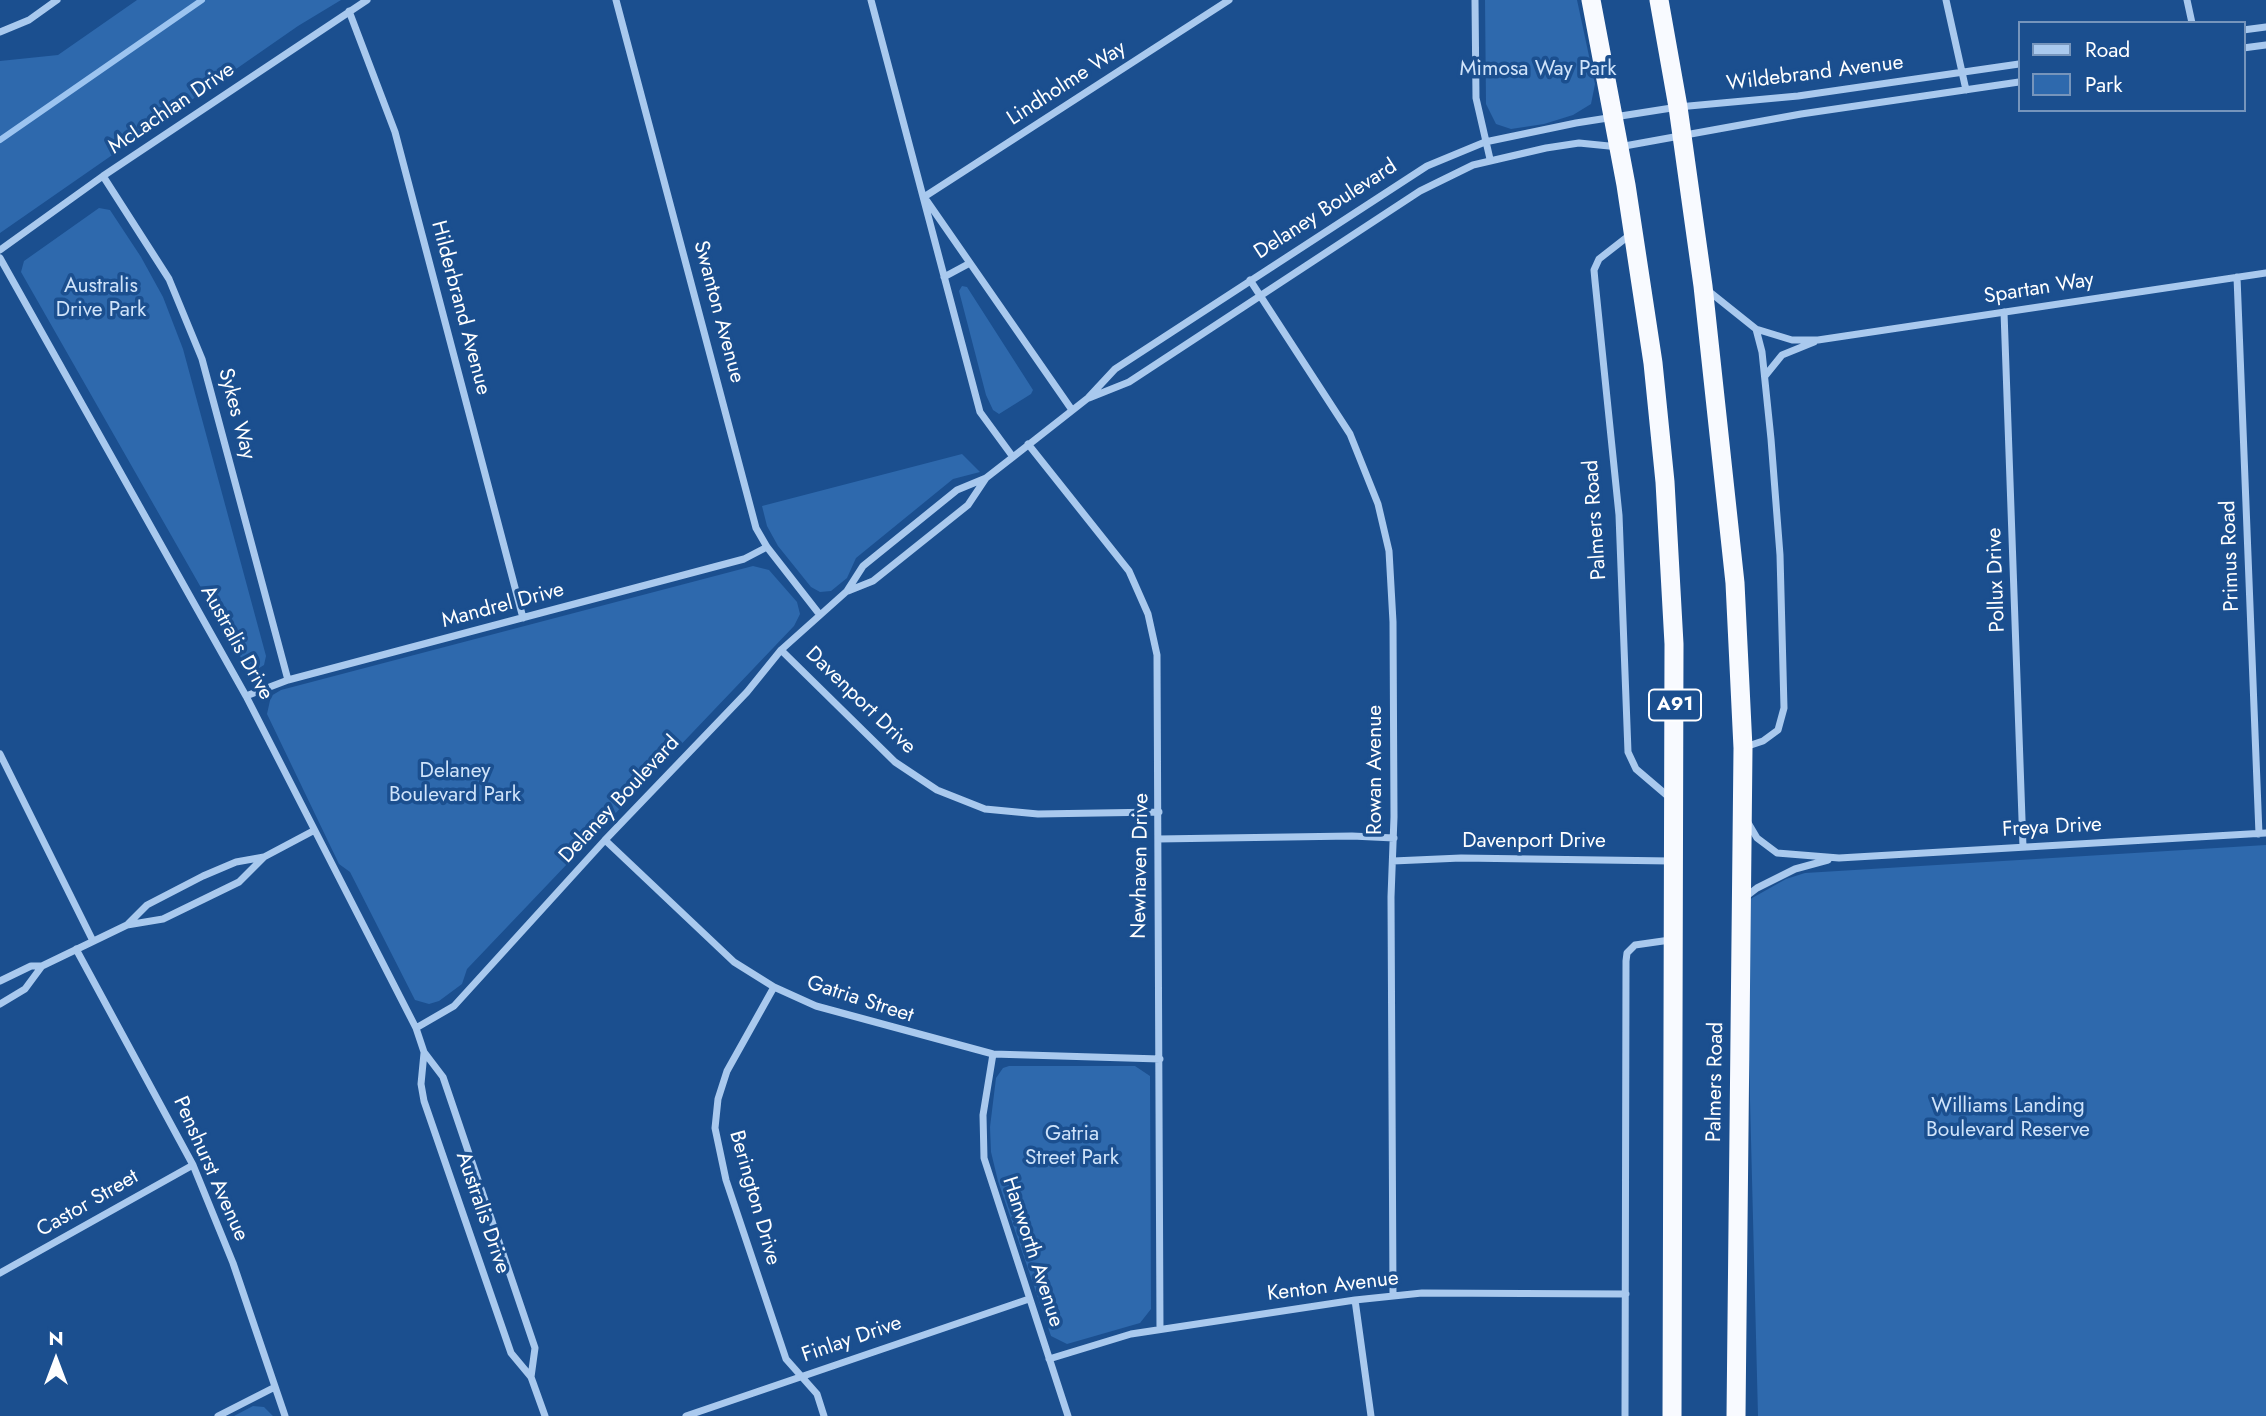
<!DOCTYPE html>
<html>
<head>
<meta charset="utf-8">
<style>
  body { margin:0 }
  #map { position:relative; width:2266px; height:1416px; overflow:hidden; background:#1b4f8f; font-family:Jost,sans-serif }
  canvas { display:block }
  .legend { position:absolute; left:2018px; top:21px; width:228px; height:91px; box-sizing:border-box; background:#1b4f8f; border:2px solid #7695bc; margin:0; padding:9px 12px; list-style:none; font-size:21px; color:#fff }
  .legend li { display:flex; align-items:center; gap:14px; height:35px }
  .legend b { width:35px; border:2px solid #7695bc }
  .north { position:absolute; left:21px; top:1325px; width:70px; height:70px; -webkit-text-stroke:5px #1b4f8f; paint-order:stroke; rotate:0deg; font-size:19px; font-weight:700; line-height:28px; text-align:center; color:#fff }
  .north::after { content:''; display:block; margin:auto; width:24px; height:32px; background:#fff; clip-path:polygon(50% 0,100% 100%,50% 72%,0 100%) }
</style>
</head>
<body>
<div id="map">
<canvas width="2266" height="1416"></canvas>
<ul class="legend">
<li><b style="height:9px;background:#a9c9ee"></b>Road</li>
<li><b style="height:19px;background:#2e69ad"></b>Park</li>
</ul>
<div class="north">N</div>
</div>
<script>
const context = document.querySelector('canvas').getContext('2d');
context.lineJoin = 'round';
function paint(path, color) {
  context.fillStyle = color;
  context.fill(path, 'evenodd');
}
function shape(rows) {
  const path = new Path2D();
  for (const r of rows) {
    path.moveTo(r[0], r[1]);
    for (let i = 2; i < r.length; i += 2) path.lineTo(r[i], r[i + 1]);
  }
  return path;
}
function stroke(path, color, width, dash) {
  context.strokeStyle = color;
  context.lineWidth = width;
  context.lineCap = dash ? 'butt' : 'round';
  context.setLineDash(dash || []);
  context.stroke(path);
}
function write(font, color, halo, rows, align = 'center') {
  context.font = font + ' Jost,sans-serif';
  context.lineWidth = 7;
  context.setLineDash([]);
  context.textBaseline = 'middle';
  context.strokeStyle = halo;
  context.fillStyle = color;
  for (const [text, x, y, turn = 0] of rows) {
    context.save();
    context.translate(x, y);
    context.rotate((+turn || 0) * Math.PI / 180);
    context.textAlign = isNaN(turn) ? turn : align;
    if (halo) context.strokeText(text, 0, 0);
    context.fillText(text, 0, 0);
    context.restore();
  }
}
const green = shape([
  [137,0,341,0,298,26,0,233,0,61,58,55],
  [1485,0,1577,0,1595,84,1591,104,1573,115,1544,124,1511,129,1496,124,1486,104],
  [99,208,110,210,141,257,163,297,183,349,266,656,264,665,256,670,244,663,21,272,24,261],
  [962,286,967,287,1033,390,1031,394,999,414,993,410,986,395,959,291],
  [962,454,980,472,953,479,856,558,847,578,831,591,820,592,811,587,778,546,767,526,762,506],
  [753,566,769,570,797,602,800,614,794,626,467,969,462,984,439,1001,429,1004,415,1000,350,872,339,864,267,714,271,696,281,690],
  [2266,845,2266,1416,1758,1416,1745,902,1786,879,1805,873],
  [1009,1066,1135,1066,1150,1076,1151,1309,1140,1323,1067,1344,1051,1336,998,1181,991,1152,990,1127,996,1078,1003,1068],
  [253,1406,264,1407,273,1416,234,1416]
]);
const stream = shape([
  [0,140,202,0]
]);
const minor = shape([
  [616,0,756,528,767,547,820,615],
  [871,0,980,412,1013,457],
  [1475,0,1476,98,1490,159],
  [1946,0,1966,90],
  [2187,0,2192,23],
  [349,11,395,132,523,618],
  [2243,30,2266,27],
  [0,32,29,20,57,0],
  [2243,48,2266,45],
  [103,176,169,279,202,359,288,680],
  [924,197,1229,0],
  [927,201,1072,410],
  [1631,234,1599,259,1594,270,1595,281,1619,515,1628,752,1636,769,1670,798],
  [0,250,103,176,367,0],
  [0,258,246,696,416,1028,424,1052,443,1077,535,1348,531,1377],
  [944,277,970,263],
  [2237,277,2259,834],
  [1250,280,1350,434,1378,504,1389,551,1393,622,1394,817,1391,897,1393,1296],
  [1706,289,1756,329,1762,352,1771,439,1780,555,1784,708,1778,730,1763,741,1745,747],
  [2004,312,2023,847],
  [1756,329,1792,340,1818,340,2266,273],
  [1765,376,1782,355,1814,342],
  [1089,398,1129,382,1420,191,1473,165,1546,148,1579,143,1619,147,1801,114,2019,82],
  [1028,444,1129,571,1148,614,1157,655,1160,1329],
  [848,591,873,581,968,505,986,478],
  [781,650,895,762,937,790,985,809,1038,814,1159,812],
  [246,696,288,680,744,559,767,547],
  [0,754,93,941],
  [1747,821,1757,838,1777,853,1839,858,2266,833],
  [1158,839,1352,836,1394,838],
  [605,840,734,962,774,987,816,1006,993,1054,1160,1059],
  [1393,861,1461,858,1671,861],
  [1744,898,1757,888,1795,869,1828,860],
  [128,924,147,905,203,876,236,862,264,857,313,831],
  [76,949,193,1165,233,1263,285,1416],
  [0,981,31,966,42,966,127,925,163,919,239,882,264,857],
  [774,987,727,1071,718,1099,715,1128,726,1180,786,1359,817,1394,824,1416],
  [0,1004,25,989,42,966],
  [416,1028,454,1006,605,840,747,692,781,650,847,591,863,566,957,490,986,478,1013,457,1088,398,1115,369,1427,166,1485,142,1576,123,1678,107,1798,96,2019,64],
  [424,1053,421,1084,424,1101,511,1353,531,1377,545,1416],
  [993,1054,983,1115,984,1158,1068,1416],
  [0,1273,193,1165],
  [1355,1300,1371,1416],
  [1049,1359,1131,1334,1355,1300,1422,1293,1626,1294],
  [218,1416,275,1387],
  [686,1416,1029,1299],
  [1625,1416,1626,961,1627,953,1635,945,1670,940]
]);
const trunk = shape([
  [1591,0,1626,185,1653,363,1665,482,1674,644,1672,1416],
  [1659,0,1678,107,1703,286,1735,583,1743,748,1736,1416]
]);
const shields = [
  [1675,705,52]
];
const shieldNames = [
  ["A91",1675,705]
];
const parkNames = [
  ["Mimosa Way Park",1538,70],
  ["Australis",101,287],
  ["Drive Park",101,311],
  ["Delaney",455,772],
  ["Boulevard Park",455,796],
  ["Williams Landing",2008,1107],
  ["Boulevard Reserve",2008,1131],
  ["Gatria",1072,1135],
  ["Street Park",1072,1159]
];
const streetNames = [
  ["Wildebrand Avenue",1815,74,-7],
  ["Lindholme Way",1067,84,-33],
  ["McLachlan Drive",172,109,-34],
  ["Delaney Boulevard",1326,210,-33],
  ["Spartan Way",2039,289,-9],
  ["Hilderbrand Avenue",460,308,75],
  ["Swanton Avenue",718,312,75],
  ["Sykes Way",236,414,75],
  ["Palmers Road",1596,520,-94],
  ["Primus Road",2231,556,-92],
  ["Pollux Drive",1997,580,-92],
  ["Mandrel Drive",503,606,-15],
  ["Australis Drive",236,643,61],
  ["Davenport Drive",860,701,44],
  ["Rowan Avenue",1376,770,-90],
  ["Delaney Boulevard",620,800,-47],
  ["Freya Drive",2052,828,-3],
  ["Davenport Drive",1534,842],
  ["Newhaven Drive",1141,866,-89],
  ["Gatria Street",860,1000,18],
  ["Palmers Road",1716,1082,-89],
  ["Penshurst Avenue",210,1169,66],
  ["Berington Drive",754,1198,74],
  ["Castor Street",88,1204,-30],
  ["Australis Drive",482,1213,71],
  ["Hanworth Avenue",1032,1252,72],
  ["Kenton Avenue",1333,1287,-7],
  ["Finlay Drive",852,1340,-19]
];
paint(green, '#2e69ad');
stroke(stream, '#9cc4f0', 6);
stroke(minor, '#a9c9ee', 7);
stroke(trunk, '#f8faff', 19);
for (const [x, y, w] of shields) {
  const box = new Path2D();
  box.roundRect(x - w / 2, y - 15.5, w, 31, 5);
  context.fillStyle = '#1b4f8f';
  context.fill(box);
  stroke(box, '#fff', 2);
}
write('bold 19px', '#fff', null, shieldNames);
write('21px', '#cfe3fa', '#1b4f8f', parkNames);
write('21px', '#fff', '#1b4f8f', streetNames);
</script>
</body>
</html>
